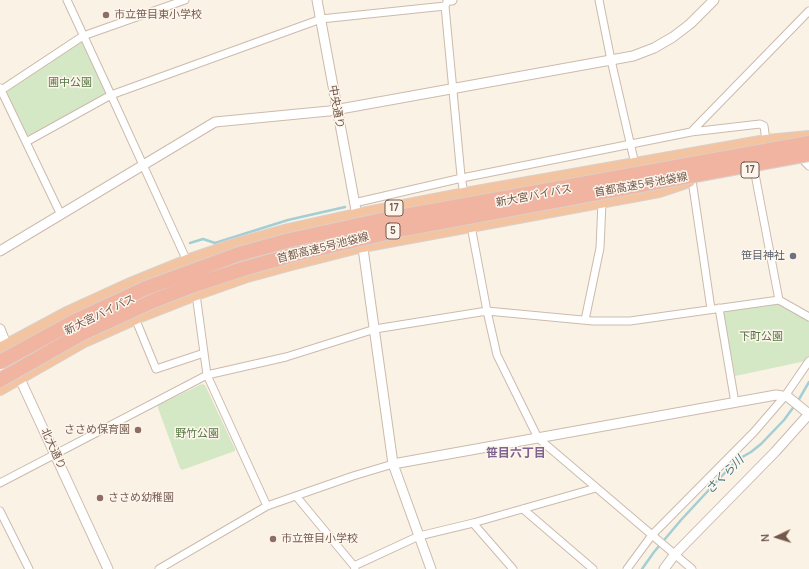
<!DOCTYPE html>
<html>
<head>
<meta charset="utf-8">
<style>
  body { margin:0 }
  #map { position:relative; width:809px; height:569px; overflow:hidden; background:#fbf2e6; font-family:Manrope,sans-serif }
  canvas { display:block }
  .north { position:absolute; left:757px; top:517px; width:40px; height:40px; -webkit-text-stroke:3px #fef6ec; paint-order:stroke; rotate:266deg; font-size:11px; font-weight:700; line-height:16px; text-align:center; color:#73594c }
  .north::after { content:''; display:block; margin:auto; width:14px; height:18px; background:#73594c; clip-path:polygon(50% 0,100% 100%,50% 72%,0 100%) }
</style>
</head>
<body>
<div id="map">
<canvas width="809" height="569"></canvas>
<div class="north">N</div>
</div>
<script>
const context = document.querySelector('canvas').getContext('2d');
context.lineJoin = 'round';
function paint(path, color) {
  context.fillStyle = color;
  context.fill(path, 'evenodd');
}
function shape(rows) {
  const path = new Path2D();
  for (const r of rows) {
    path.moveTo(r[0], r[1]);
    for (let i = 2; i < r.length; i += 2) path.lineTo(r[i], r[i + 1]);
  }
  return path;
}
function stroke(path, color, width, dash) {
  context.strokeStyle = color;
  context.lineWidth = width;
  context.lineCap = dash ? 'butt' : 'round';
  context.setLineDash(dash || []);
  context.stroke(path);
}
function write(font, color, halo, rows, align = 'center') {
  context.font = font + ' Manrope,"Noto Sans JP",sans-serif';
  context.lineWidth = 3;
  context.setLineDash([]);
  context.textBaseline = 'middle';
  context.strokeStyle = halo;
  context.fillStyle = color;
  for (const [text, x, y, turn = 0] of rows) {
    context.save();
    context.translate(x, y);
    context.rotate((+turn || 0) * Math.PI / 180);
    context.textAlign = isNaN(turn) ? turn : align;
    if (halo) context.strokeText(text, 0, 0);
    context.fillText(text, 0, 0);
    context.restore();
  }
}
const green = shape([
  [79,43,82,43,107,92,106,95,32,136,27,135,7,93,8,88],
  [778,302,809,321,809,356,806,361,735,376,723,310],
  [202,384,205,385,235,449,235,451,182,470,180,468,158,408,158,405]
]);
const stream = shape([
  [190,243,203,239,215,243,288,220,345,207],
  [642,569,654,552,681,520,719,479,737,460,751,452,761,444,784,420,798,401,809,382]
]);
const minor = shape([
  [67,0,111,95,187,261],
  [599,0,611,60,635,164],
  [447,2,445,6,461,176,464,194],
  [0,88,61,215],
  [0,91,83,36,185,0],
  [691,132,809,11],
  [26,142,111,95,321,19,445,6],
  [804,161,809,166],
  [754,169,779,300],
  [692,180,711,309],
  [354,203,462,178,691,132,760,124,764,126,766,141],
  [471,226,487,311,497,355,538,438,692,569],
  [196,294,207,375,267,506],
  [719,308,735,403],
  [135,318,156,369,204,353],
  [585,320,600,248,602,202],
  [0,483,207,375,286,357,375,329,487,311,593,321,630,321,779,300,809,317],
  [296,496,354,566,355,569],
  [523,509,593,569],
  [0,511,29,569],
  [473,523,513,569],
  [354,566,419,536,473,523,596,488],
  [159,569,267,506,353,476,393,464],
  [627,569,652,535,754,432,785,396,809,361]
]);
const tertiary = shape([
  [317,0,358,221],
  [448,0,452,0],
  [362,241,393,464,431,569],
  [0,251,215,122,329,111,633,56,654,48,673,37,690,24,714,0],
  [0,329,20,379,108,569],
  [393,464,776,395,788,397,809,414],
  [664,569,675,554,775,452,809,414]
]);
const trunk = shape([
  [0,349,69,312,128,285,187,261,234,245,288,230,356,215,464,194,766,141,809,137],
  [0,389,84,341,140,316,196,294,247,276,291,264,362,246,659,191,689,181]
]);
const motorwayBridge = shape([
  [0,362,77,320,146,288,239,254,290,240,377,221,809,143],
  [0,380,81,334,153,301,194,285,246,268,296,254,403,229,809,154]
]);
const markers = [
  [106,15,4,"#8d6e63"],
  [793,256,4,"#6b7280"],
  [138,430,4,"#8d6e63"],
  [100,498,4,"#8d6e63"],
  [273,539,4,"#8d6e63"]
];
const shields = [
  [750,170,18],
  [394,208,18],
  [393,231,14]
];
const shieldNames = [
  ["17",750,170],
  ["17",394,208],
  ["5",393,231]
];
const educationNames = [
  ["市立笹目東小学校",114,15],
  ["ささめ保育園",130,430,"right"],
  ["ささめ幼稚園",108,498],
  ["市立笹目小学校",281,539]
];
const parkNames = [
  ["圃中公園",70,83],
  ["下町公園",761,337],
  ["野竹公園",197,434]
];
const streetNames = [
  ["中央通り",336,107,80],
  ["首都高速5号池袋線",641,185,-10],
  ["新大宮バイパス",534,196,-11],
  ["首都高速5号池袋線",323,248,-14],
  ["新大宮バイパス",100,315,-26],
  ["北大通り",53,449,65]
];
const worshipNames = [
  ["笹目神社",785,256]
];
const neighbourhoodNames = [
  ["笹目六丁目",516,454]
];
const waterNames = [
  ["さくら川",725,475,-45]
];
paint(green, '#d4e8c5');
stroke(stream, '#a2ced4', 2.5);
stroke(minor, '#ccbaad', 9);
stroke(tertiary, '#ccbaad', 11);
stroke(trunk, '#d8d1cd', 14);
stroke(minor, '#fff', 7);
stroke(tertiary, '#fff', 9);
stroke(trunk, '#f3c4a2', 12);
stroke(motorwayBridge, '#d8d1cd', 16, []);
stroke(motorwayBridge, '#f1b4a1', 14);
for (const [x, y, r, color] of markers) {
  const dot = new Path2D();
  dot.arc(x, y, r, 0, 2 * Math.PI);
  context.fillStyle = color;
  context.fill(dot);
  stroke(dot, '#fef6ec', 1.5);
}
for (const [x, y, w] of shields) {
  const box = new Path2D();
  box.roundRect(x - w / 2, y - 8, w, 16, 3);
  context.fillStyle = '#fef6ec';
  context.fill(box);
  stroke(box, '#73594c', 1);
}
write('bold 10px', '#73594c', null, shieldNames);
write('11px', '#785e54', '#fef6ec', educationNames, 'left');
write('11px', '#557845', '#fef6ec', parkNames);
write('11px', '#73594c', '#fef6ec', streetNames);
write('11px', '#5b616d', '#fef6ec', worshipNames, 'right');
write('bold 12px', '#7f648f', '#fef6ec', neighbourhoodNames);
write('italic 12px', '#44767e', '#fef6ec', waterNames);
</script>
</body>
</html>
